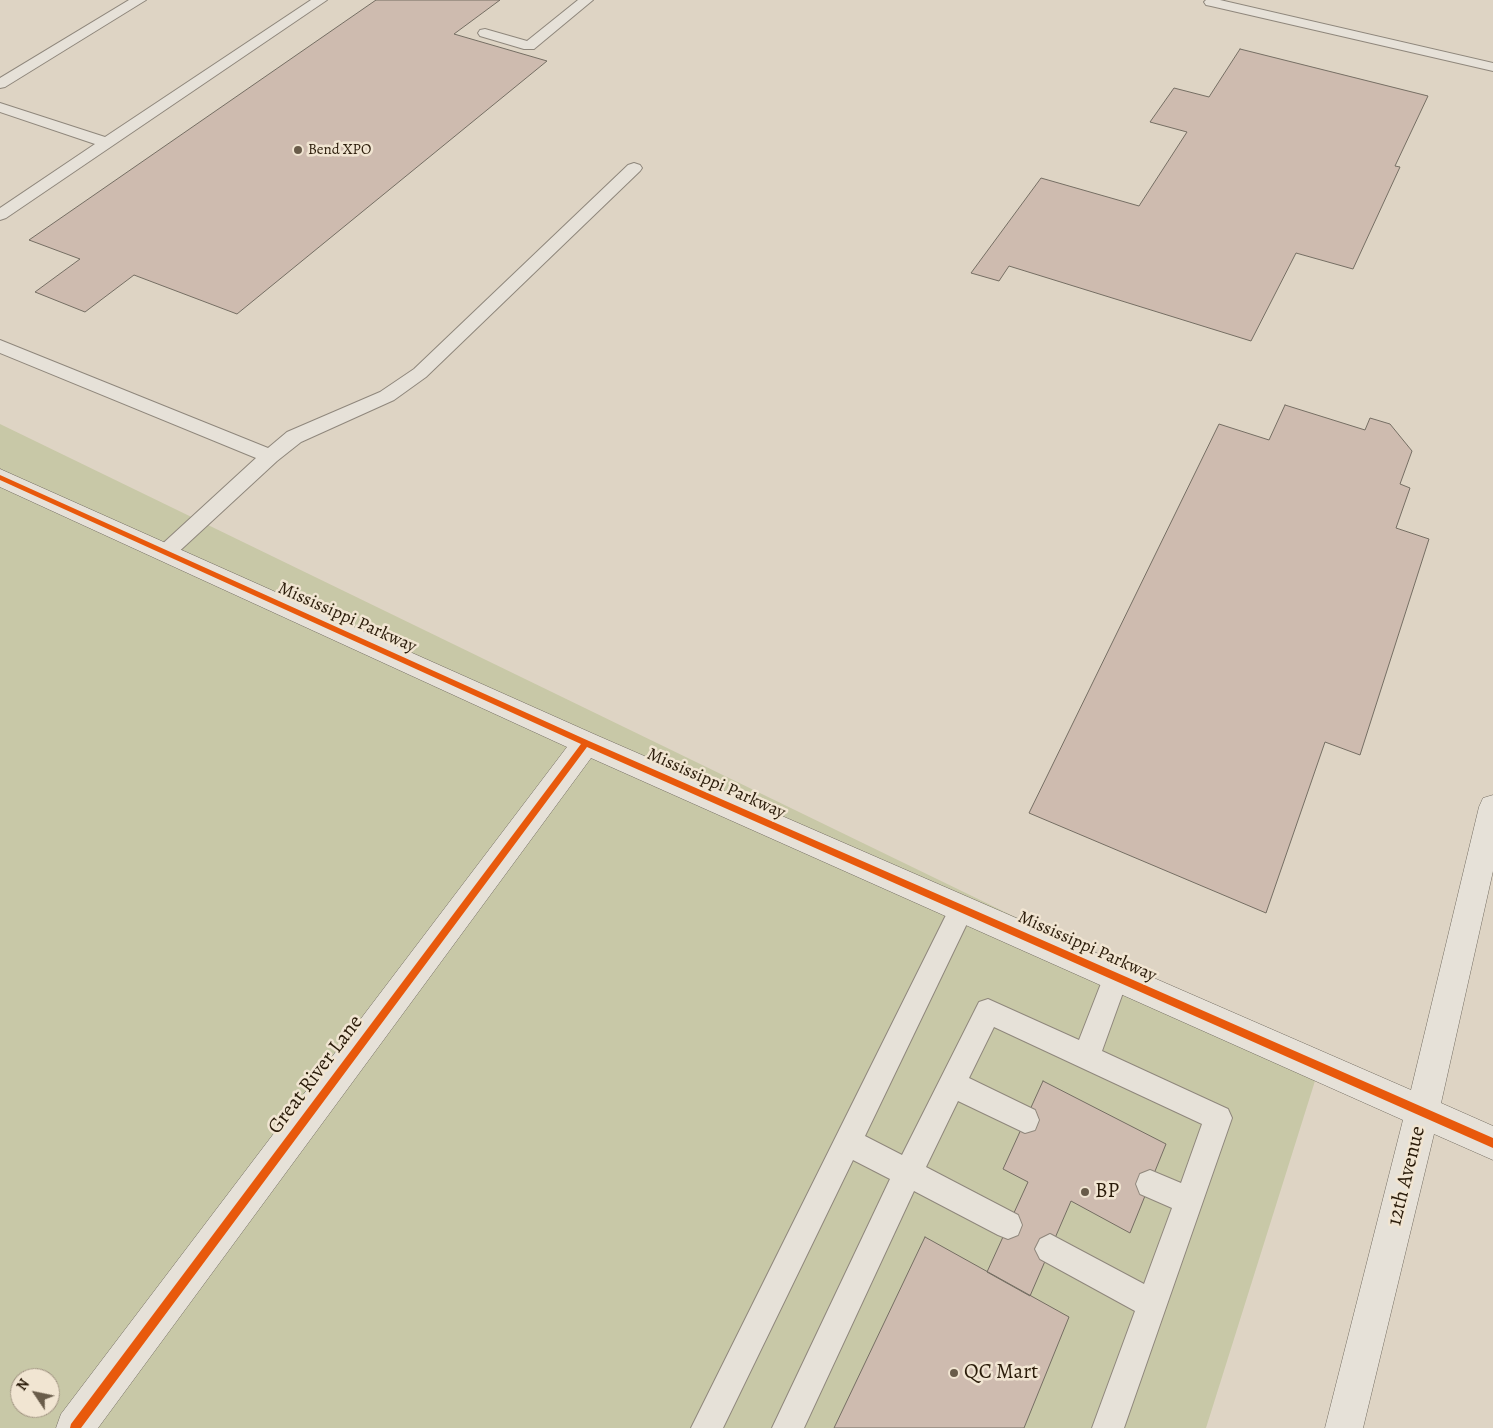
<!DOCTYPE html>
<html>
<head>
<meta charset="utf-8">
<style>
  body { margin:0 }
  #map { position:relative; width:1493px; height:1428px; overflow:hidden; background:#ded4c4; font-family:Alegreya,serif }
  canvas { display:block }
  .north { position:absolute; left:10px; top:1368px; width:50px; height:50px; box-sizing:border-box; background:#f1e5d2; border:1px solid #a19482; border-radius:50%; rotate:304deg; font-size:14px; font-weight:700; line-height:20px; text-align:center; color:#2a1b09 }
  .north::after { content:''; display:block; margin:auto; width:18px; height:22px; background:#695c4a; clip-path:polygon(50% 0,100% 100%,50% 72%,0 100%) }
</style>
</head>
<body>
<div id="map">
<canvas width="1493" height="1428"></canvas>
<div class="north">N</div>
</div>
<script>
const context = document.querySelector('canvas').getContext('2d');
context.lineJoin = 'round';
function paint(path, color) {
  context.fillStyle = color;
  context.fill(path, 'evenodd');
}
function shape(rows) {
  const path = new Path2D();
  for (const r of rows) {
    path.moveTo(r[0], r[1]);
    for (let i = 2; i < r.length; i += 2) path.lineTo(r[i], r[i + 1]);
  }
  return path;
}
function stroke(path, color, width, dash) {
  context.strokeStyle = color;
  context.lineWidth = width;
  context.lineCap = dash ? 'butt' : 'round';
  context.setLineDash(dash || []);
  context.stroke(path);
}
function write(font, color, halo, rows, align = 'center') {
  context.font = font + ' Alegreya,serif';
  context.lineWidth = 5;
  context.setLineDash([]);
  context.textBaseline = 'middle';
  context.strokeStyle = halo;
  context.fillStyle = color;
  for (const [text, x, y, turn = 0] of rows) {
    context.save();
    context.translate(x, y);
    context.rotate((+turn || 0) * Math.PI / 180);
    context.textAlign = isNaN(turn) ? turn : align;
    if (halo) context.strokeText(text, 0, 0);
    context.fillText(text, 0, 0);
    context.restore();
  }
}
const green = shape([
  [0,424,1320,1065,1206,1428,0,1428],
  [20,1378,50,1378,50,1408,20,1408]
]);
const building = shape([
  [376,0,500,0,454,34,547,61,237,314,134,275,85,312,35,292,80,259,29,240,376,0],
  [1240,49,1428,96,1395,166,1400,167,1353,269,1296,253,1251,341,1009,266,999,281,971,273,1041,178,1139,206,1187,132,1150,122,1174,88,1209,97,1240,49],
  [1285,405,1365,430,1370,418,1390,424,1412,451,1400,484,1410,488,1396,528,1429,539,1360,755,1325,742,1266,913,1029,813,1219,424,1269,440,1285,405],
  [1043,1081,1166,1144,1130,1233,1071,1201,1030,1296,987,1272,1028,1182,1003,1169,1043,1081],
  [925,1237,1069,1317,1024,1428,834,1428,925,1237]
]);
const lane = shape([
  [129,0,146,0,5,87,0,88,0,78,129,0],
  [311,0,327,0,6,218,0,220,0,208,95,144,0,112,0,103,105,137,311,0],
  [578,0,593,0,534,49,524,49,480,36,478,33,480,30,485,29,527,41,578,0],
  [1206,0,1220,0,1493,63,1493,71,1211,6,1206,5,1204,2,1206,0],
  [634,163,640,165,642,168,640,171,426,377,394,400,301,442,277,461,173,557,166,559,159,557,156,552,159,547,256,458,0,353,0,340,268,448,287,432,380,392,414,369,628,165,634,163],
  [962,898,971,901,974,909,865,1136,902,1155,979,1002,988,999,1079,1040,1107,968,1116,964,1125,968,1129,976,1102,1051,1228,1109,1232,1118,1124,1428,1092,1428,1135,1311,1040,1259,1035,1249,1040,1239,1050,1234,1144,1284,1172,1208,1140,1194,1136,1184,1140,1174,1150,1170,1181,1183,1202,1124,994,1027,969,1078,1035,1110,1039,1120,1035,1130,1025,1133,958,1101,926,1167,1018,1215,1022,1225,1018,1235,1008,1239,998,1235,914,1191,804,1428,772,1428,890,1179,853,1160,723,1428,691,1428,953,901,962,898]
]);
const secondary = shape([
  [0,469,596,735,1411,1090,1479,807,1483,798,1493,795,1493,871,1441,1103,1493,1126,1493,1160,1434,1134,1363,1428,1325,1428,1403,1120,591,758,98,1428,56,1428,61,1414,567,747,0,487,0,469]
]);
const cycleway = shape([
  [0,475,589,741,1493,1138,1493,1148,587,747,81,1428,70,1428,71,1424,581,744,0,480,0,475]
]);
const markers = [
  [298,150,5,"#695c4a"],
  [1085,1192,5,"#695c4a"],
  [954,1373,5,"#695c4a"]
];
const farPoinames = [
  ["Bend XPO",308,150]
];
const streetNames = [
  ["Mississippi Parkway",347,618,24],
  ["Mississippi Parkway",716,784,24],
  ["Mississippi Parkway",1087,947,24]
];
const nearStreetnames = [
  ["Great River Lane",316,1075,-53],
  ["12th Avenue",1407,1176,-76]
];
const nearPoinames = [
  ["BP",1095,1192],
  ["QC Mart",964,1373]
];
paint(green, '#c8c8a7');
paint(building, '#cebbaf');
stroke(building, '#756e63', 1);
stroke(lane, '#8f877c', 2);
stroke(secondary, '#756e63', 1);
paint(lane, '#e6e1d8');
paint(secondary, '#e6e1d8');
paint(cycleway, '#e8590c');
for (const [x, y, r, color] of markers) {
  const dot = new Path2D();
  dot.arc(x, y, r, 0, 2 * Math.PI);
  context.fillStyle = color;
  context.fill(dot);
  stroke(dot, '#f1e5d2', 2);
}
write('15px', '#2a1b09', '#f1e5d2', farPoinames, 'left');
write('18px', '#2a1b09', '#f1e5d2', streetNames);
write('21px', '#2a1b09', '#f1e5d2', nearStreetnames);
write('21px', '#2a1b09', '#f1e5d2', nearPoinames, 'left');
</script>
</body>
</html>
